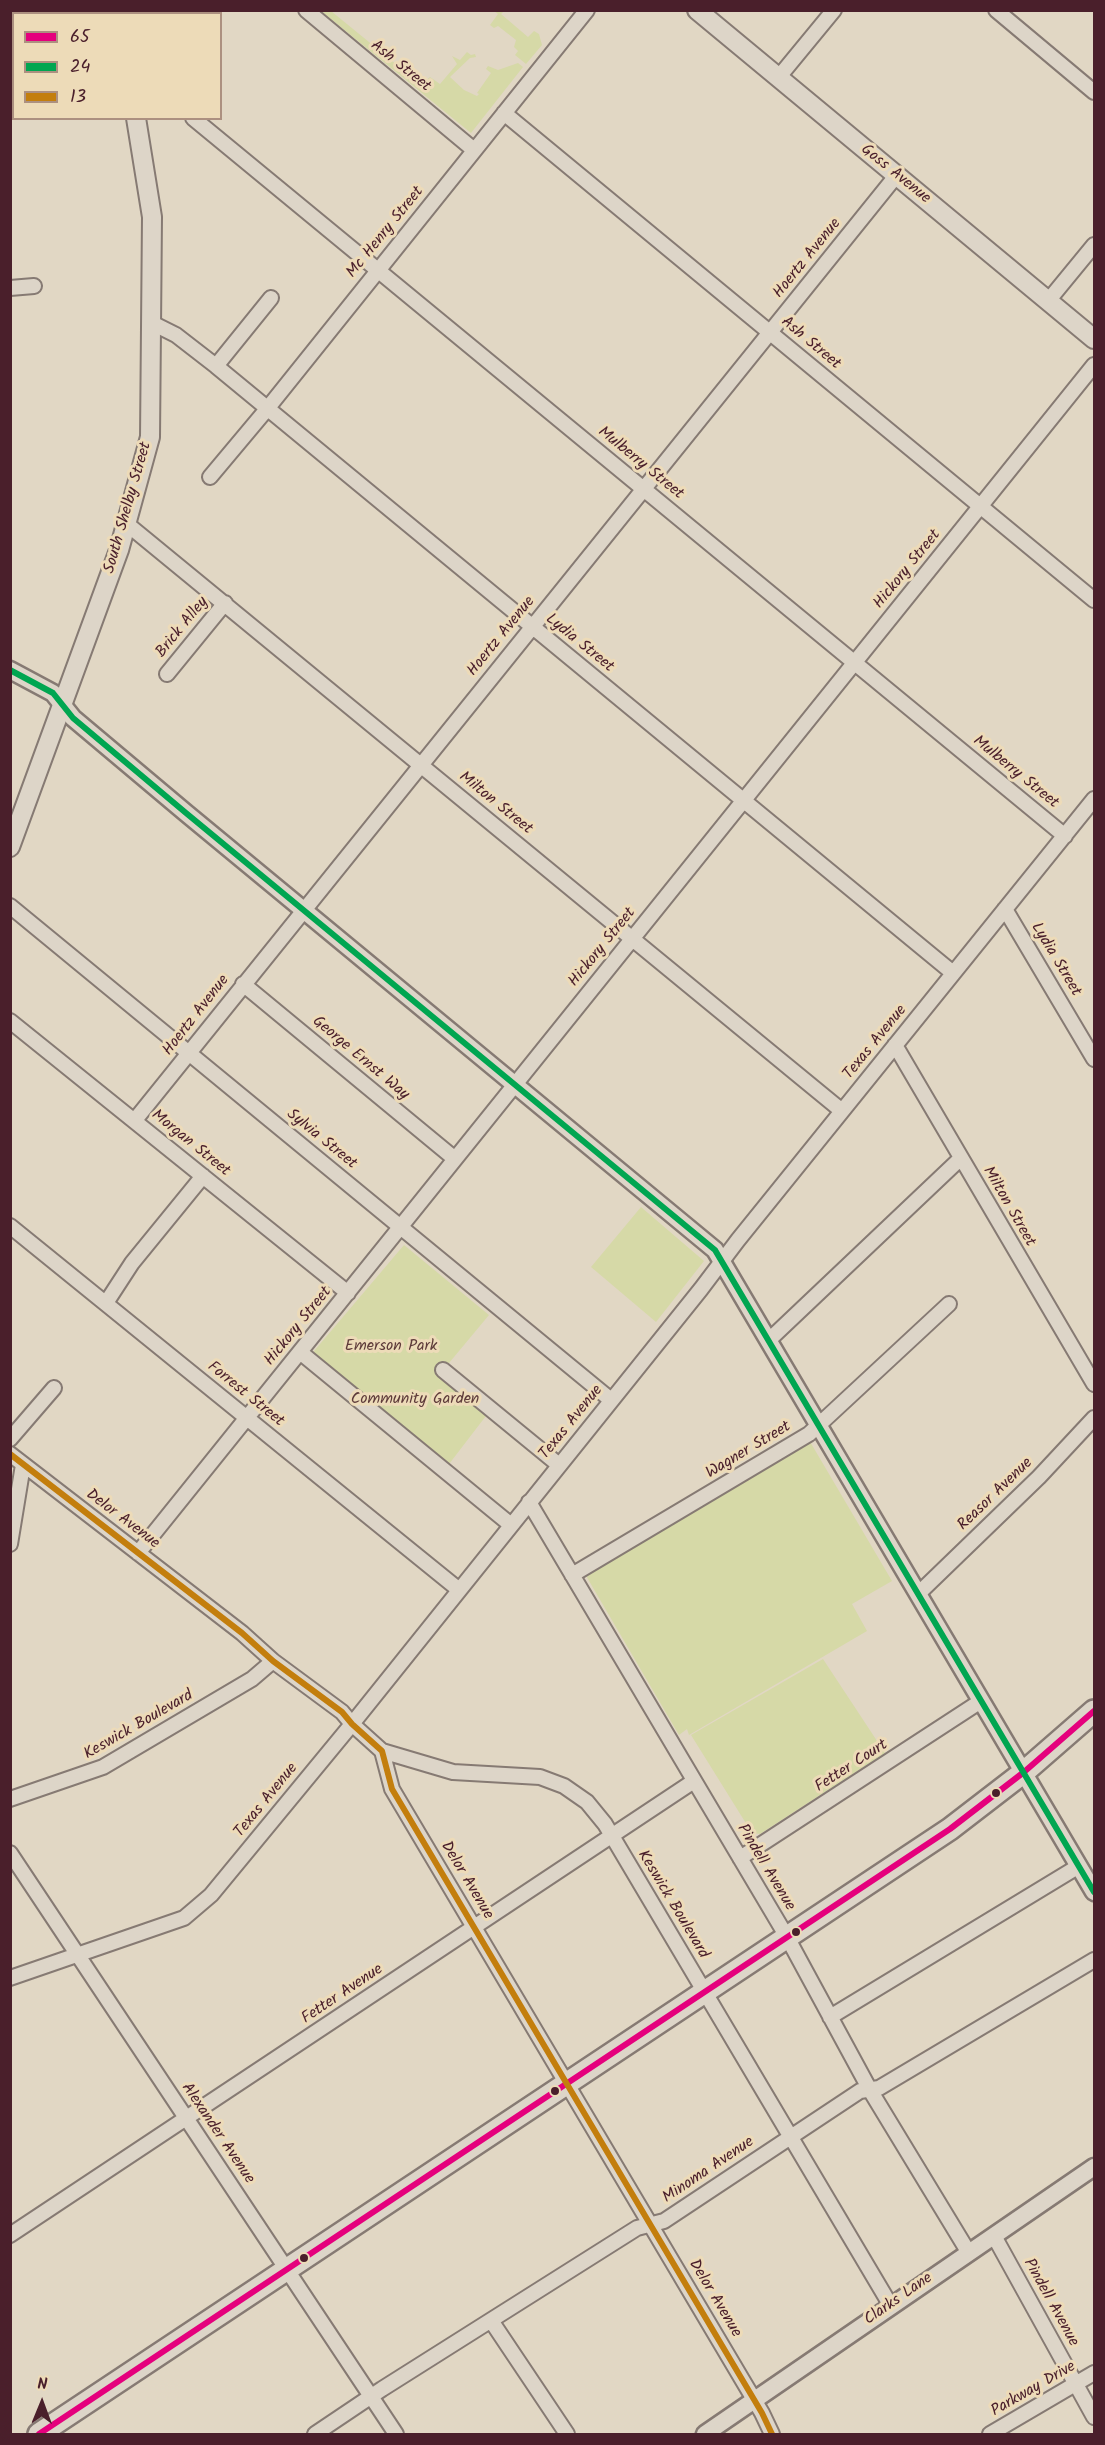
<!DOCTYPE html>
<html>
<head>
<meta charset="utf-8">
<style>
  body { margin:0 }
  #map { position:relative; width:1105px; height:2445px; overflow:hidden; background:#e1d7c4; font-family:Kalam,sans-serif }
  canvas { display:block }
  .frame { position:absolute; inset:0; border:12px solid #4a1f2b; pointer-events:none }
  .legend { position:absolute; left:12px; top:12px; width:210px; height:108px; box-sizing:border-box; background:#eddbb8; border:2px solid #ac9080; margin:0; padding:8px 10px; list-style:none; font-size:18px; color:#4a1f2b }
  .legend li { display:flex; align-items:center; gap:12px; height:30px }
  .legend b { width:30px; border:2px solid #ac9080 }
  .north { position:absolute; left:12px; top:2373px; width:60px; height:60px; -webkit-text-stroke:4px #eddbb8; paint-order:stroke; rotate:1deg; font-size:16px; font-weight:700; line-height:24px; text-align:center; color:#4a1f2b }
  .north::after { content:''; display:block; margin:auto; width:21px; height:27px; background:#4a1f2b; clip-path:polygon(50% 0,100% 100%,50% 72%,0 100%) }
</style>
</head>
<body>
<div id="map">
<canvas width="1105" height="2445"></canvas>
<div class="frame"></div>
<ul class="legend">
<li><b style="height:8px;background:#e5007d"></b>65</li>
<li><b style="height:8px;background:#00a651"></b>24</li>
<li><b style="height:8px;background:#c37e0d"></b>13</li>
</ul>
<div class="north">N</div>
</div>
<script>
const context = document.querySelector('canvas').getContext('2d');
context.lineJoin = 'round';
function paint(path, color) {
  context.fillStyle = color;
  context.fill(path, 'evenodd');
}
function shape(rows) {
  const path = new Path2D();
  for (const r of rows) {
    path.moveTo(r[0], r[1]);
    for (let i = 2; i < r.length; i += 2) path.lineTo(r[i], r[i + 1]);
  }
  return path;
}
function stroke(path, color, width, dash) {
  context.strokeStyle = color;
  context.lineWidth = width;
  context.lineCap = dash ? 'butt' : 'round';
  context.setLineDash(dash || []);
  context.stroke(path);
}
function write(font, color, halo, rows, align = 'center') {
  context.font = font + ' Kalam,sans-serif';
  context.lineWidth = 6;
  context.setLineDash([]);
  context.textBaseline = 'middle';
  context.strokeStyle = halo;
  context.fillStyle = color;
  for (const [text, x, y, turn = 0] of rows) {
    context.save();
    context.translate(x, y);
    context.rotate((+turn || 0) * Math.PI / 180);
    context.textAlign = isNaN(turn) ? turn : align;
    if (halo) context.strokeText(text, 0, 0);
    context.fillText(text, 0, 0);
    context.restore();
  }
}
const green = shape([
  [321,11,331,11,418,82,423,83,430,77,440,84,457,64,452,56,460,60,467,52,471,55,475,54,476,57,470,58,450,77,464,90,477,96,479,94,477,93,491,73,486,69,488,66,498,70,518,63,523,67,471,133],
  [494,11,504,11,501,14,528,37,534,31,539,34,542,45,526,64,515,55,518,51,514,47,516,40,498,26,494,28,490,25,498,14],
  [641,1207,704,1261,656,1322,591,1267],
  [404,1245,489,1315,439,1375,489,1412,446,1468,309,1357],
  [809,1440,892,1581,852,1604,867,1631,689,1735,687,1729,679,1735,585,1574],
  [823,1659,885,1753,760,1834,752,1833,691,1735]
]);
const minor = shape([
  [306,10,474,150],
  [996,10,1094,92],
  [10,73,14,72],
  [778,78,834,10],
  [504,113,1094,600],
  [193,118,1065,836],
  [10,288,34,286],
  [1048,301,1094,245],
  [152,323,176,335,216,366,953,973],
  [216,366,271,298],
  [210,477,267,409,587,10],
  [127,524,842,1111],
  [167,674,225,603],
  [10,906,611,1400],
  [1005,909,1094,1059],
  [243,984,455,1159],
  [10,1021,348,1293],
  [895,1045,1094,1384],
  [135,1120,896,176],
  [10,1226,458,1589],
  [106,1303,132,1263,203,1176],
  [768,1341,961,1158],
  [300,1352,511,1525],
  [443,1370,559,1465],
  [10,1439,54,1388],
  [10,1454,242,1633,273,1661,342,1712,352,1724,382,1751,392,1789,762,2413,772,2434],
  [529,1502,787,1937,870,2090,969,2253],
  [10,1544,23,1465],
  [138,1553,1094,365],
  [572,1575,809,1434,949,1304],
  [918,1594,1039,1477,1094,1418],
  [382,1751,453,1772,540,1777,564,1786,587,1802,605,1824,891,2306],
  [10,1799,103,1767,252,1679,273,1661],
  [10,1853,396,2434],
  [740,1858,981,1701],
  [10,1978,184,1918,211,1895,352,1724,701,1289,738,1240,1094,799],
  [830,2017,1079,1866],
  [10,2235,694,1781],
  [994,2236,1094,2417],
  [492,2322,567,2434],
  [315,2434,382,2389,637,2228,664,2221,860,2091,879,2088,1094,1960],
  [990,2434,1094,2373]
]);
const tertiary = shape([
  [10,670,53,693,73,718,186,813,715,1250,1094,1892],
  [705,2434,1094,2167]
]);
const secondary = shape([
  [121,10,121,14],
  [697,10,1094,339],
  [10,847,119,550,150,437,152,217,136,118]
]);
const primary = shape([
  [39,2434,950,1829,1024,1772,1094,1711]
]);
const bus1 = shape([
  [39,2434,950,1829,1024,1772,1094,1711]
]);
const bus2 = shape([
  [10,670,53,693,73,718,186,813,715,1250,1094,1892]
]);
const bus3 = shape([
  [10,1454,242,1633,273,1661,342,1712,352,1724,382,1751,392,1789,762,2413,772,2434]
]);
const markers = [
  [996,1793,5,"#4a1f2b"],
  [796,1932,5,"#4a1f2b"],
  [555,2091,5,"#4a1f2b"],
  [304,2258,5,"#4a1f2b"]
];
const streetNames = [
  ["Ash Street",400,67,39],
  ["Goss Avenue",895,175,39],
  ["Mc Henry Street",386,233,-51],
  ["Hoertz Avenue",808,259,-51],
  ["Ash Street",810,344,40],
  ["Mulberry Street",640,464,39],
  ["South Shelby Street",129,508,-74],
  ["Hickory Street",908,570,-51],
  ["Brick Alley",183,628,-51],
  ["Hoertz Avenue",502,637,-51],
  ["Lydia Street",579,644,39],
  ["Mulberry Street",1015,773,39],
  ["Milton Street",495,804,39],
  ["Hickory Street",603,948,-51],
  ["Lydia Street",1055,960,59],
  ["Hoertz Avenue",197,1016,-52],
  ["Texas Avenue",876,1043,-51],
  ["George Ernst Way",360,1059,40],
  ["Sylvia Street",321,1140,39],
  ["Morgan Street",190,1144,39],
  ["Milton Street",1008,1207,60],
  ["Hickory Street",299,1327,-51],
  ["Forrest Street",245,1395,39],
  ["Texas Avenue",572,1423,-51],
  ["Wagner Street",749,1451,-31],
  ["Reasor Avenue",996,1495,-44],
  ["Delor Avenue",122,1520,37],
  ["Keswick Boulevard",139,1726,-30],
  ["Fetter Court",852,1767,-33],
  ["Texas Avenue",267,1801,-51],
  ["Pindell Avenue",765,1868,59],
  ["Delor Avenue",466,1881,59],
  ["Keswick Boulevard",672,1905,59],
  ["Fetter Avenue",343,1995,-34],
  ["Alexander Avenue",217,2134,56],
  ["Minoma Avenue",709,2171,-34],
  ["Delor Avenue",714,2299,59],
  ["Clarks Lane",899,2300,-35],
  ["Pindell Avenue",1050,2303,61],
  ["Parkway Drive",1034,2390,-30]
];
const parkNames = [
  ["Emerson Park",391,1347],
  ["Community Garden",415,1400]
];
paint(green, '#d6d9a7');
stroke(minor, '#867a73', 18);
stroke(tertiary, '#867a73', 21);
stroke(secondary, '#867a73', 22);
stroke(primary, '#867a73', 26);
stroke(minor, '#ddd5c8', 14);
stroke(tertiary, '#ddd5c8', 16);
stroke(secondary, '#ddd5c8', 18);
stroke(primary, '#ddd5c8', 21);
stroke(bus1, '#e5007d', 6);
stroke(bus2, '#00a651', 6);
stroke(bus3, '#c37e0d', 6);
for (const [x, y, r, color] of markers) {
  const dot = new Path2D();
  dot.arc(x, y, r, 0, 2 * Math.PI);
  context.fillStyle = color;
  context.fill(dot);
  stroke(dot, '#eddbb8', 2);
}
write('16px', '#4a1f2b', '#eddbb8', streetNames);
write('16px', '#5e3b3a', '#eddbb8', parkNames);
</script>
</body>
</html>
